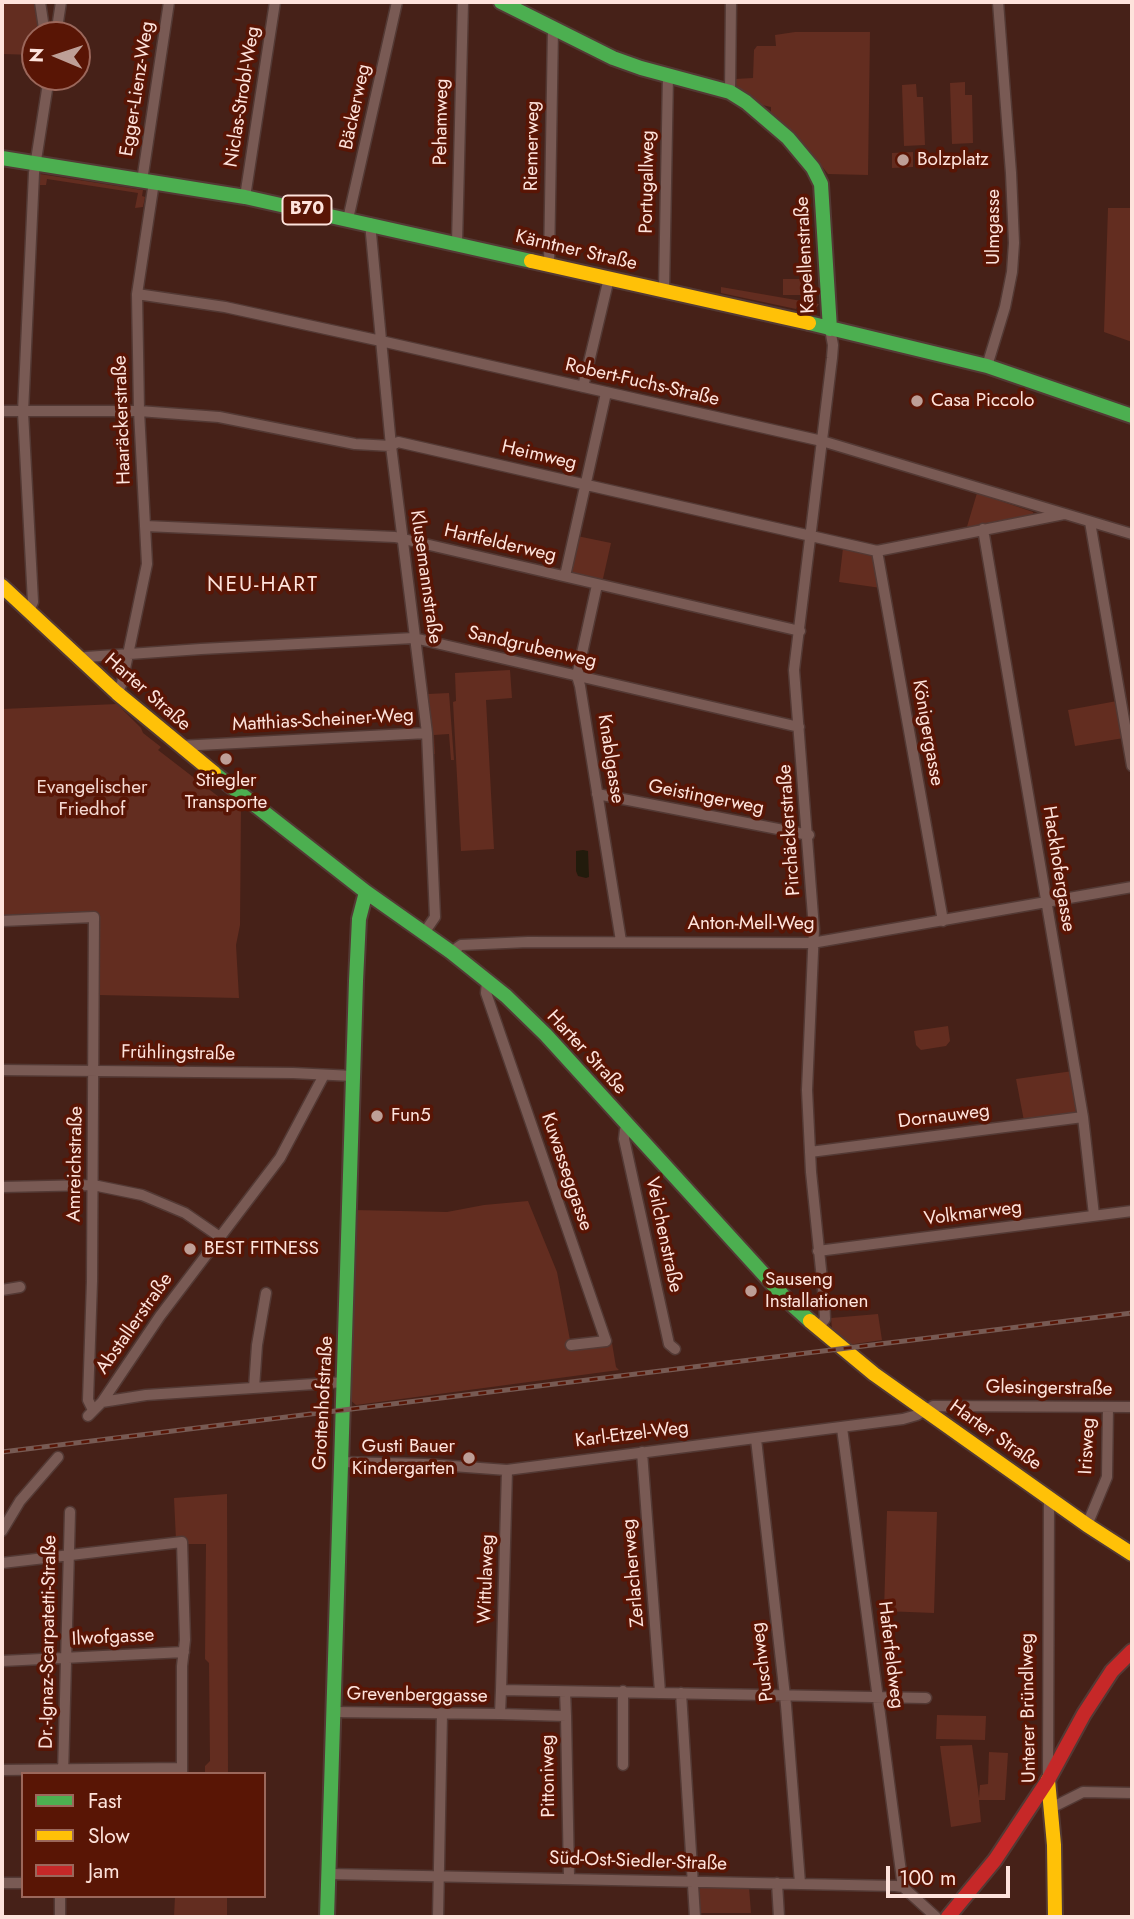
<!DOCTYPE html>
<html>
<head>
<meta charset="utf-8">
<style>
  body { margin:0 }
  #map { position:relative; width:1134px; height:1919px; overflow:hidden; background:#462118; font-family:Jost,sans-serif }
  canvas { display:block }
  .frame { position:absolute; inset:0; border:4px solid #fee3dc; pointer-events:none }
  .legend { position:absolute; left:21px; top:1772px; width:245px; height:126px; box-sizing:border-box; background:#591505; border:2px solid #9b675b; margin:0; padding:9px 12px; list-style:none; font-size:21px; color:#fee3dc }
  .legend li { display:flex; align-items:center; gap:14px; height:35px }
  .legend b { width:35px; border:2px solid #9b675b }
  .north { position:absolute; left:21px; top:21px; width:70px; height:70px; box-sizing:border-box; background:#591505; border:2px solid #9b675b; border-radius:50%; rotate:272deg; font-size:19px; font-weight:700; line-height:28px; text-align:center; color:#fee3dc }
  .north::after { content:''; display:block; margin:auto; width:24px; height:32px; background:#be9f97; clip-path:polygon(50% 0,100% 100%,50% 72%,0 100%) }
  .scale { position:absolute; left:886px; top:1866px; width:124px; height:32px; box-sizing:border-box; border:4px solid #fee3dc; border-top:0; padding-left:9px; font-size:21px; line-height:24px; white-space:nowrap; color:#fee3dc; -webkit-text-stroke:5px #591505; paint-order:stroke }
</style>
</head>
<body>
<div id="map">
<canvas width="1134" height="1919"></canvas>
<div class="frame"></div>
<ul class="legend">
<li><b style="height:9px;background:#4caf50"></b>Fast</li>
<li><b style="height:9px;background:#ffc107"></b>Slow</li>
<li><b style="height:9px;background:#c62828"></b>Jam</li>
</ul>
<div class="north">N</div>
<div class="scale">100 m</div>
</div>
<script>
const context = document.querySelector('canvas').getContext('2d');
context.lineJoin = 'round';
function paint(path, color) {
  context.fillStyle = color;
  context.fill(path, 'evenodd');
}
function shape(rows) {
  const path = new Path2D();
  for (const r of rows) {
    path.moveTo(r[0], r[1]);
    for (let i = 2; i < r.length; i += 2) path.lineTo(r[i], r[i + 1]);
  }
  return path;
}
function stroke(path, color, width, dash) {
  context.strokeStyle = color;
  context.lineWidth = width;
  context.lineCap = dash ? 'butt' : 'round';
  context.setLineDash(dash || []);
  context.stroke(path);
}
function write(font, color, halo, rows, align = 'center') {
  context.font = font + ' Jost,sans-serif';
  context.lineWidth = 7;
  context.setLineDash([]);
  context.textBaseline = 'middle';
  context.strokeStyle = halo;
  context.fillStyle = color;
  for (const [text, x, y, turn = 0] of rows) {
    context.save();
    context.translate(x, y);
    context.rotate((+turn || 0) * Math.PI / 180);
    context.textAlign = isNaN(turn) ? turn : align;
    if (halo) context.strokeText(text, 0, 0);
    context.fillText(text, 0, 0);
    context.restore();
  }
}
const green = shape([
  [2,2,38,2,42,35,35,35,35,55,2,54],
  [795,32,870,32,868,175,828,174,800,139,771,114,771,107,762,105,736,86,735,79,753,78,754,50,757,46,776,46,775,35],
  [965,82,965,95,972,95,973,143,952,144,950,83],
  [916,84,917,97,923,97,925,145,904,146,902,85],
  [913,152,913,167,892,168,892,153],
  [40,174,143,190,142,196,145,197,143,207,135,208,138,193,47,179,46,185,39,185,38,199,38,176],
  [1108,208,1132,208,1132,342,1104,332],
  [783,279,811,279,810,295,783,295],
  [721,287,819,304,817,307,798,304,796,309,721,293],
  [977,493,1033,512,1034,516,966,530],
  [577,536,611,543,602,583,571,574,570,570],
  [843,548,872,555,876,559,881,588,839,582],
  [510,670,512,698,486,700,494,849,461,851,453,702,456,701,455,673],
  [449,693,454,760,451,760,449,734,434,735,435,754,433,754,428,694],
  [1117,701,1124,738,1075,746,1068,710],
  [117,704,141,728,143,733,161,747,158,750,219,797,232,797,241,806,240,925,236,945,239,998,98,995,90,915,2,916,2,709],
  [948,1026,950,1041,946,1046,921,1050,916,1045,914,1031],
  [1073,1071,1076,1113,1073,1115,1024,1121,1016,1079],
  [528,1201,557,1272,571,1345,612,1343,616,1367,619,1370,356,1405,349,1399,354,1210,447,1212,484,1205],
  [878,1314,882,1340,848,1345,832,1329,831,1318],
  [227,1494,228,1774,205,1774,205,1766,210,1761,209,1663,205,1659,206,1544,183,1544,176,1540,174,1498],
  [887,1511,937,1512,934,1613,884,1611],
  [937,1715,986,1716,985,1740,936,1739],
  [972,1745,979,1798,980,1785,988,1784,989,1752,1008,1753,1005,1800,979,1800,981,1822,951,1827,940,1746],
  [703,1886,749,1887,751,1913,698,1913,697,1891],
  [175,1896,227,1896,227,1917,174,1917]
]);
const water = shape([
  [583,850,588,851,589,877,586,878,578,876,576,871,576,851]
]);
const street = shape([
  [40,2,45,35],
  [56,35,61,2],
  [730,92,731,2],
  [142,181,169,2],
  [245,197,275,2],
  [348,219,397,2],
  [370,223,391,446,427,733,435,917,424,933],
  [457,243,463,2],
  [549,264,553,29],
  [664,290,668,75],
  [137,294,225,307,381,341,822,441,1132,534],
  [987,366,1005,307,1012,272,1014,243,1011,173,998,2],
  [583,387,609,278],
  [2,411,139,411,219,417,355,444,391,446,398,442,877,551,1064,514],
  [1090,522,1132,766],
  [145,526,395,537,800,631],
  [983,529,1083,1117,1094,1215],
  [877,551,943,921],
  [565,576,606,393],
  [597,585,577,676,580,686,621,941],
  [29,611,33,602,23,412,34,173,49,77],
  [80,659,86,657,201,649,414,638,799,727],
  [117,693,122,683,147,564,139,411,137,294,154,182],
  [179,746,427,733],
  [597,794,809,835],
  [2,921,94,917,92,1281,88,1400,93,1410],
  [451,952,461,945,528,942,812,943,1132,887],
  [487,980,486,993,606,1341,571,1345],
  [2,1070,293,1073,353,1076],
  [627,1126,625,1130,624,1139,669,1344,675,1349],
  [810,1152,1083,1117],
  [2,1187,93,1185,142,1195,185,1213,220,1237],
  [818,1251,1132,1211],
  [2,1290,20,1287],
  [818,1328,825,1319,824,1299,811,1172,807,1090,814,929,794,670,832,358,833,345,830,329],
  [254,1388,257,1345,266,1293],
  [102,1402,146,1395,345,1382],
  [88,1416,102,1402,160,1316,280,1158,324,1075],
  [842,1428,903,1887],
  [756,1439,786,1705,800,1883],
  [642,1452,660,1692],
  [340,1462,425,1464,507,1470,903,1419,917,1415,933,1406,1132,1407],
  [1087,1525,1107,1477,1108,1407],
  [2,1531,20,1501,58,1457],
  [2,1563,182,1542,185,1640,182,1666,182,1774],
  [2,1661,184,1652],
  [501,1690,507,1470],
  [623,1691,623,1765],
  [565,1692,566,1716,500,1714,501,1690,926,1698],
  [681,1693,695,1917],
  [332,1712,500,1714],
  [566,1716,569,1877],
  [2,1770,182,1768],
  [63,1774,70,1512],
  [1048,1779,1049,1498],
  [1051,1808,1083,1792,1132,1793],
  [328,1874,895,1886,903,1887,936,1917],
  [2,1883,23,1883],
  [777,1883,779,1917],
  [60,1917,60,1896],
  [438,1917,442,1714]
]);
const fast = shape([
  [501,2,613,58,641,68,730,92,746,102,788,138,813,168,821,184,830,329],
  [2,158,245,197,531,261],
  [809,323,987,366,1132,416],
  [214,773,366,892,451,952,506,996,546,1035,789,1302,810,1321],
  [327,1917,356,981,359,919,366,892]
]);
const slow = shape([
  [531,261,809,323],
  [2,586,117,693,214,773],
  [810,1321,874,1374,1087,1525,1132,1554],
  [1048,1780,1054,1845,1055,1917]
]);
const jam = shape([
  [948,1917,995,1860,1048,1780,1084,1714,1112,1671,1132,1651]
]);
const rail = shape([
  [2,1452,1132,1313]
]);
const markers = [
  [903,160,7,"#be9f97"],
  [917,401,7,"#be9f97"],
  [226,759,7,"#be9f97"],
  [377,1116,7,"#be9f97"],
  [190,1249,7,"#be9f97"],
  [751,1291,7,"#be9f97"],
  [469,1458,7,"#be9f97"]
];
const shields = [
  [307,210,49]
];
const shieldNames = [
  ["B70",307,210]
];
const streetNames = [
  ["Egger-Lienz-Weg",138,89,-81],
  ["Niclas-Strobl-Weg",243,97,-81],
  ["Bäckerweg",356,107,-78],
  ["Pehamweg",442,122,-89],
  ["Riemerweg",533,146,-89],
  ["Portugallweg",648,182,-89],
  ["Ulmgasse",994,227,-90],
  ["Kärntner Straße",576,251,13],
  ["Kapellenstraße",806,255,-93],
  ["Robert-Fuchs-Straße",642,383,13],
  ["Haaräckerstraße",123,420,-92],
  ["Heimweg",539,456,13],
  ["Hartfelderweg",500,544,13],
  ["Klusemannstraße",425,577,82],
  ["Sandgrubenweg",532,648,13],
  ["Harter Straße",147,693,41],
  ["Matthias-Scheiner-Weg",323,721,-3],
  ["Königergasse",927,733,80],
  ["Knablgasse",610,759,81],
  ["Geistingerweg",706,798,11],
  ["Pirchäckerstraße",790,830,-94],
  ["Hackhofergasse",1058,869,81],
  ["Anton-Mell-Weg",751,924],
  ["Harter Straße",586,1053,47],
  ["Frühlingstraße",178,1054,1],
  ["Dornauweg",944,1117,-7],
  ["Amreichstraße",76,1164,-89],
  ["Kuwasseggasse",566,1172,71],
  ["Volkmarweg",973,1214,-7],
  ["Veilchenstraße",663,1235,78],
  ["Abstallerstraße",135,1324,-55],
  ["Glesingerstraße",1049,1389,1],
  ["Grottenhofstraße",324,1403,-87],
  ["Karl-Etzel-Weg",632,1435,-7],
  ["Harter Straße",995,1436,35],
  ["Irisweg",1088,1446,-87],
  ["Zerlacherweg",634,1573,-95],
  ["Wittulaweg",487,1579,-88],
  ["Ilwofgasse",113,1638,-3],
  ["Dr.-Ignaz-Scarpatetti-Straße",49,1642,-89],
  ["Haferfeldweg",890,1655,83],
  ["Puschweg",763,1662,-97],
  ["Grevenberggasse",417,1696,1],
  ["Unterer Bründlweg",1029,1708,-91],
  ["Pittoniweg",549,1776,-91],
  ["Süd-Ost-Siedler-Straße",638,1862,2]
];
const poiNames = [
  ["Bolzplatz",917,160],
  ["Casa Piccolo",931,401],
  ["Stiegler",226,781,"center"],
  ["Transporte",226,803,"center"],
  ["Fun5",391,1116],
  ["BEST FITNESS",204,1249],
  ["Sauseng",765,1280],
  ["Installationen",765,1302],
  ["Gusti Bauer",455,1447,"right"],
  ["Kindergarten",455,1469,"right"]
];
const parkNames = [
  ["Evangelischer",92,788],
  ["Friedhof",92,810]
];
const neighbourhoodNames = [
  ["NEU-HART",263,586]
];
paint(green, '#632d20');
paint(water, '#221b0c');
stroke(street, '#533934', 13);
stroke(fast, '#533934', 18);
stroke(slow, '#533934', 18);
stroke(jam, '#533934', 18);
stroke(street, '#795a54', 10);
stroke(fast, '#4caf50', 14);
stroke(slow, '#ffc107', 14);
stroke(jam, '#c62828', 14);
stroke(rail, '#775a53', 5);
stroke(rail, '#591505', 2.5, [8]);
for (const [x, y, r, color] of markers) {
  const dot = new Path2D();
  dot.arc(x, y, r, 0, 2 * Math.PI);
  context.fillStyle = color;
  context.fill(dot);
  stroke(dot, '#591505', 2.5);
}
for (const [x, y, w] of shields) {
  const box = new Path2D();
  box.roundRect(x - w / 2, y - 14.5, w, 29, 5);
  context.fillStyle = '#591505';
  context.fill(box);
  stroke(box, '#fee3dc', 2);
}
write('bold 18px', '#fee3dc', null, shieldNames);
write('19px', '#fee3dc', '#591505', streetNames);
write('19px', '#fee3dc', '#591505', poiNames, 'left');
write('19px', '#f5d9d2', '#591505', parkNames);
context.letterSpacing = '2px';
write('21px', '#fee3dc', '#591505', neighbourhoodNames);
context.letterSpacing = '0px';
</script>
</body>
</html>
